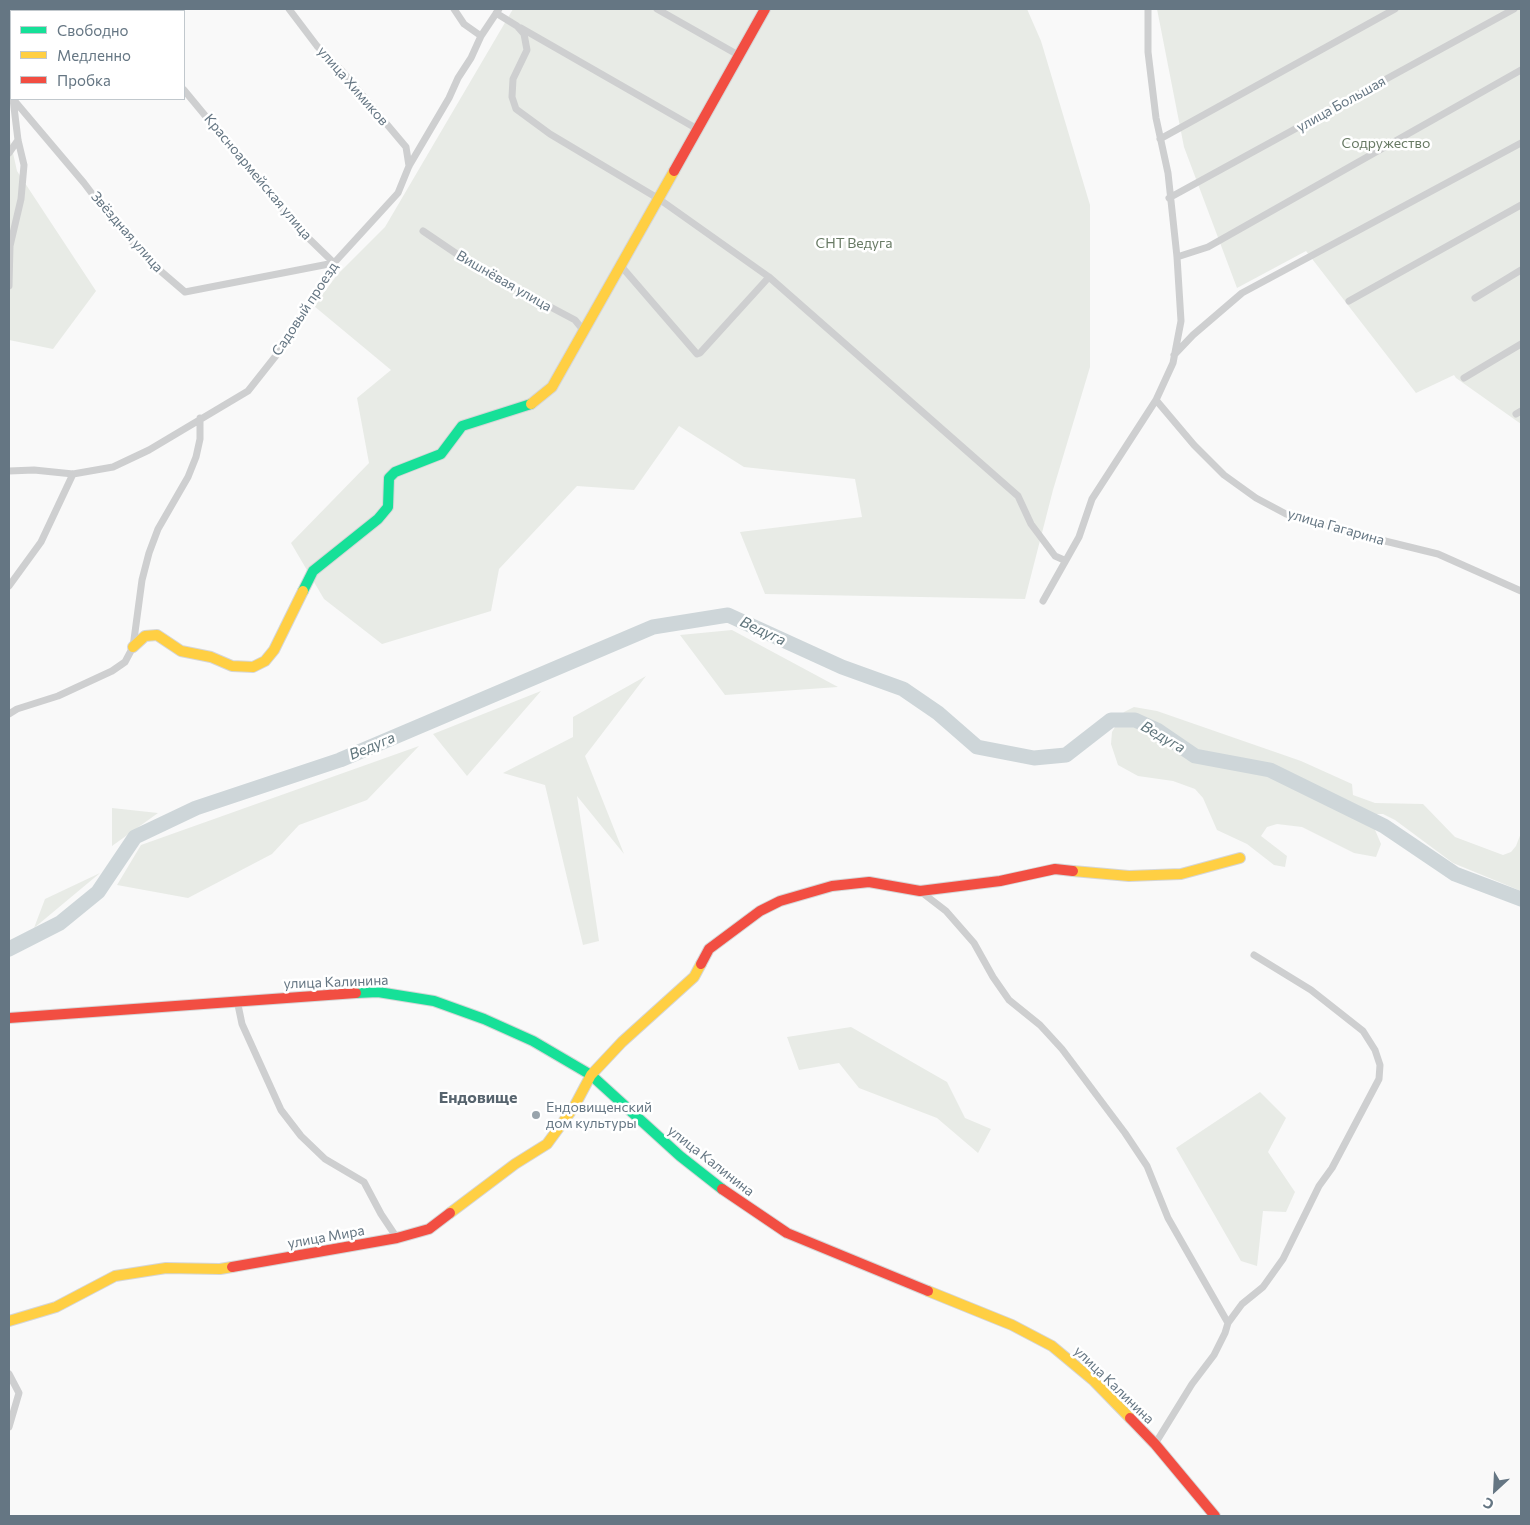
<!DOCTYPE html>
<html>
<head>
<meta charset="utf-8">
<style>
  body { margin:0 }
  #map { position:relative; width:1530px; height:1525px; overflow:hidden; background:#f9f9f9; font-family:Commissioner,sans-serif }
  canvas { display:block }
  .frame { position:absolute; inset:0; border:10px solid #657683; pointer-events:none }
  .legend { position:absolute; left:10px; top:10px; width:175px; height:90px; box-sizing:border-box; background:#fff; border:1px solid #c1c8cd; margin:0; padding:6px 9px; list-style:none; font-size:15px; color:#657683 }
  .legend li { display:flex; align-items:center; gap:10px; height:25px }
  .legend b { width:25px; border:1px solid #c1c8cd }
  .north { position:absolute; left:1470px; top:1465px; width:50px; height:50px; -webkit-text-stroke:4px #fff; paint-order:stroke; rotate:205deg; font-size:14px; font-weight:700; line-height:20px; text-align:center; color:#657683 }
  .north::after { content:''; display:block; margin:auto; width:18px; height:22px; background:#657683; clip-path:polygon(50% 0,100% 100%,50% 72%,0 100%) }
</style>
</head>
<body>
<div id="map">
<canvas width="1530" height="1525"></canvas>
<div class="frame"></div>
<ul class="legend">
<li><b style="height:6px;background:#16e098"></b>Свободно</li>
<li><b style="height:6px;background:#ffcf43"></b>Медленно</li>
<li><b style="height:6px;background:#f24e42"></b>Пробка</li>
</ul>
<div class="north">С</div>
</div>
<script>
const context = document.querySelector('canvas').getContext('2d');
context.lineJoin = 'round';
function paint(path, color) {
  context.fillStyle = color;
  context.fill(path, 'evenodd');
}
function shape(rows) {
  const path = new Path2D();
  for (const r of rows) {
    path.moveTo(r[0], r[1]);
    for (let i = 2; i < r.length; i += 2) path.lineTo(r[i], r[i + 1]);
  }
  return path;
}
function stroke(path, color, width, dash) {
  context.strokeStyle = color;
  context.lineWidth = width;
  context.lineCap = dash ? 'butt' : 'round';
  context.setLineDash(dash || []);
  context.stroke(path);
}
function write(font, color, halo, rows, align = 'center') {
  context.font = font + ' Commissioner,sans-serif';
  context.lineWidth = 5;
  context.setLineDash([]);
  context.textBaseline = 'middle';
  context.strokeStyle = halo;
  context.fillStyle = color;
  for (const [text, x, y, turn = 0] of rows) {
    context.save();
    context.translate(x, y);
    context.rotate((+turn || 0) * Math.PI / 180);
    context.textAlign = isNaN(turn) ? turn : align;
    if (halo) context.strokeText(text, 0, 0);
    context.fillText(text, 0, 0);
    context.restore();
  }
}
const green = shape([
  [513,9,1027,9,1041,41,1090,205,1090,367,1053,490,1025,599,765,594,740,532,862,517,855,479,744,467,679,426,634,490,577,486,499,569,491,611,382,644,324,599,291,543,369,463,357,398,391,370,314,306,337,275,385,227],
  [1157,9,1521,9,1521,424,1456,378,1454,375,1416,393,1306,251,1237,288,1184,147],
  [9,135,17,171,96,291,53,349,9,340],
  [732,630,838,687,725,695,680,635],
  [646,676,585,756,624,854,577,796,599,941,583,945,545,785,503,773,573,737,573,717],
  [541,691,467,776,433,734],
  [1134,707,1157,711,1301,761,1352,784,1353,795,1375,803,1423,804,1455,837,1503,855,1511,852,1516,846,1521,833,1521,891,1453,863,1395,820,1383,814,1372,814,1373,825,1381,844,1376,857,1354,853,1302,827,1277,824,1267,827,1261,836,1287,856,1285,867,1274,865,1247,844,1217,830,1203,798,1195,789,1173,781,1138,776,1118,765,1111,744,1112,732,1124,712],
  [419,746,367,800,299,825,272,854,188,898,117,885,141,845],
  [112,808,158,813,112,846],
  [100,873,34,928,45,899],
  [851,1027,947,1082,965,1118,991,1129,978,1153,937,1118,859,1088,839,1063,799,1070,787,1037],
  [1260,1092,1286,1118,1268,1152,1295,1192,1286,1212,1263,1211,1257,1266,1241,1261,1176,1148]
]);
const river = shape([
  [9,949,60,923,98,892,135,837,196,808,340,760,653,627,728,615,842,667,903,689,938,713,977,747,1034,758,1066,755,1111,720,1135,720,1157,730,1195,756,1270,770,1384,826,1455,874,1521,899]
]);
const street = shape([
  [118,9,119,11],
  [289,9,317,46,342,71,406,147,409,166],
  [454,9,464,24,481,36],
  [657,9,740,56],
  [496,13,517,26,524,34,527,50,513,79,512,97,516,109,550,134,659,199,769,277],
  [521,28,699,130],
  [9,80,11,92],
  [184,90,298,228,334,263],
  [13,99,84,183,112,220,150,262,185,292,334,263],
  [1160,139,1395,9],
  [9,153,18,140],
  [1169,198,1514,9],
  [423,231,479,269,575,320,584,331],
  [1177,257,1208,247,1521,70],
  [621,266,697,354,700,353,769,277,1018,496,1031,524,1055,556,1064,560],
  [9,286,10,246,21,199,24,165,18,140,13,99],
  [1475,298,1521,270],
  [1349,301,1521,205],
  [1174,355,1193,335,1242,293,1521,143],
  [1464,378,1521,344],
  [1156,400,1194,445,1224,475,1256,498,1286,514,1332,528,1438,554,1521,591],
  [1516,414,1521,411],
  [9,471,34,470,73,474,113,467,149,450,248,391,282,348,317,294,334,263,398,193,409,166,449,98,458,78,471,58,481,36,499,9],
  [9,586,41,542,73,474],
  [1043,601,1079,537,1092,499,1156,400,1173,363,1181,321,1177,257,1168,173,1156,118,1148,52,1148,9],
  [9,714,17,709,58,696,112,671,125,662,133,647,142,580,149,553,158,529,188,477,196,457,200,439,200,418],
  [920,891,946,911,974,943,993,977,1009,1000,1040,1025,1062,1049,1125,1133,1147,1166,1168,1218,1228,1323,1225,1333,1214,1355,1192,1384,1155,1444],
  [237,1000,242,1024,281,1110,301,1136,325,1159,364,1182,381,1214,397,1238],
  [1228,1323,1242,1304,1263,1287,1283,1259,1319,1186,1332,1168,1379,1079,1380,1065,1375,1050,1363,1031,1311,990,1254,955],
  [9,1374,19,1393,9,1427]
]);
const fast = shape([
  [303,591,313,571,378,519,388,507,389,478,395,472,441,454,462,426,531,404],
  [356,993,378,992,434,1001,484,1019,533,1041,591,1075,680,1156,722,1189]
]);
const slow = shape([
  [531,404,552,387,674,171],
  [133,647,145,636,157,635,181,651,211,657,232,666,253,667,265,661,274,650,303,591],
  [1073,871,1129,876,1181,874,1240,858],
  [450,1213,515,1164,547,1144,574,1107,591,1075,622,1042,694,977,701,964],
  [928,1291,1012,1325,1052,1346,1094,1381,1130,1418],
  [9,1321,56,1307,115,1276,166,1268,220,1269,232,1267]
]);
const jam = shape([
  [674,171,765,9],
  [701,964,709,949,760,911,780,901,832,886,869,882,920,891,1000,881,1055,869,1073,871],
  [9,1018,356,993],
  [722,1189,787,1233,928,1291],
  [232,1267,397,1238,429,1229,450,1213],
  [1130,1418,1155,1444,1215,1516]
]);
const markers = [
  [536,1115,5,"#99a4ac"]
];
const streetNames = [
  ["улица Химиков",353,86,49],
  ["улица Большая",1341,104,-29],
  ["Красноармейская улица",258,177,50],
  ["Звёздная улица",127,232,49],
  ["Вишнёвая улица",504,281,30],
  ["Садовый проезд",305,309,-57],
  ["улица Гагарина",1336,527,16],
  ["улица Калинина",336,982,-2],
  ["улица Калинина",711,1161,38],
  ["улица Мира",326,1237,-10],
  ["улица Калинина",1114,1385,44]
];
const parkNames = [
  ["Содружество",1386,143],
  ["СНТ Ведуга",854,243]
];
const poiNames = [
  ["Ендовищенский",546,1107],
  ["дом культуры",546,1123]
];
const waterNames = [
  ["Ведуга",763,631,25],
  ["Ведуга",1163,737,30],
  ["Ведуга",372,746,-23]
];
const quarterNames = [
  ["Ендовище",478,1098]
];
paint(green, '#e8ebe6');
stroke(river, '#ced6d9', 15);
stroke(fast, '#d5d6d7', 12);
stroke(slow, '#d5d6d7', 12);
stroke(jam, '#d5d6d7', 12);
stroke(street, '#cecfd0', 7);
stroke(fast, '#16e098', 10);
stroke(slow, '#ffcf43', 10);
stroke(jam, '#f24e42', 10);
for (const [x, y, r, color] of markers) {
  const dot = new Path2D();
  dot.arc(x, y, r, 0, 2 * Math.PI);
  context.fillStyle = color;
  context.fill(dot);
  stroke(dot, '#fff', 2);
}
write('14px', '#657683', '#fff', streetNames);
write('14px', '#687a64', '#fff', parkNames);
write('14px', '#657683', '#fff', poiNames, 'left');
write('italic 15px', '#60757c', '#fff', waterNames);
write('bold 16px', '#57646e', '#fff', quarterNames);
</script>
</body>
</html>
